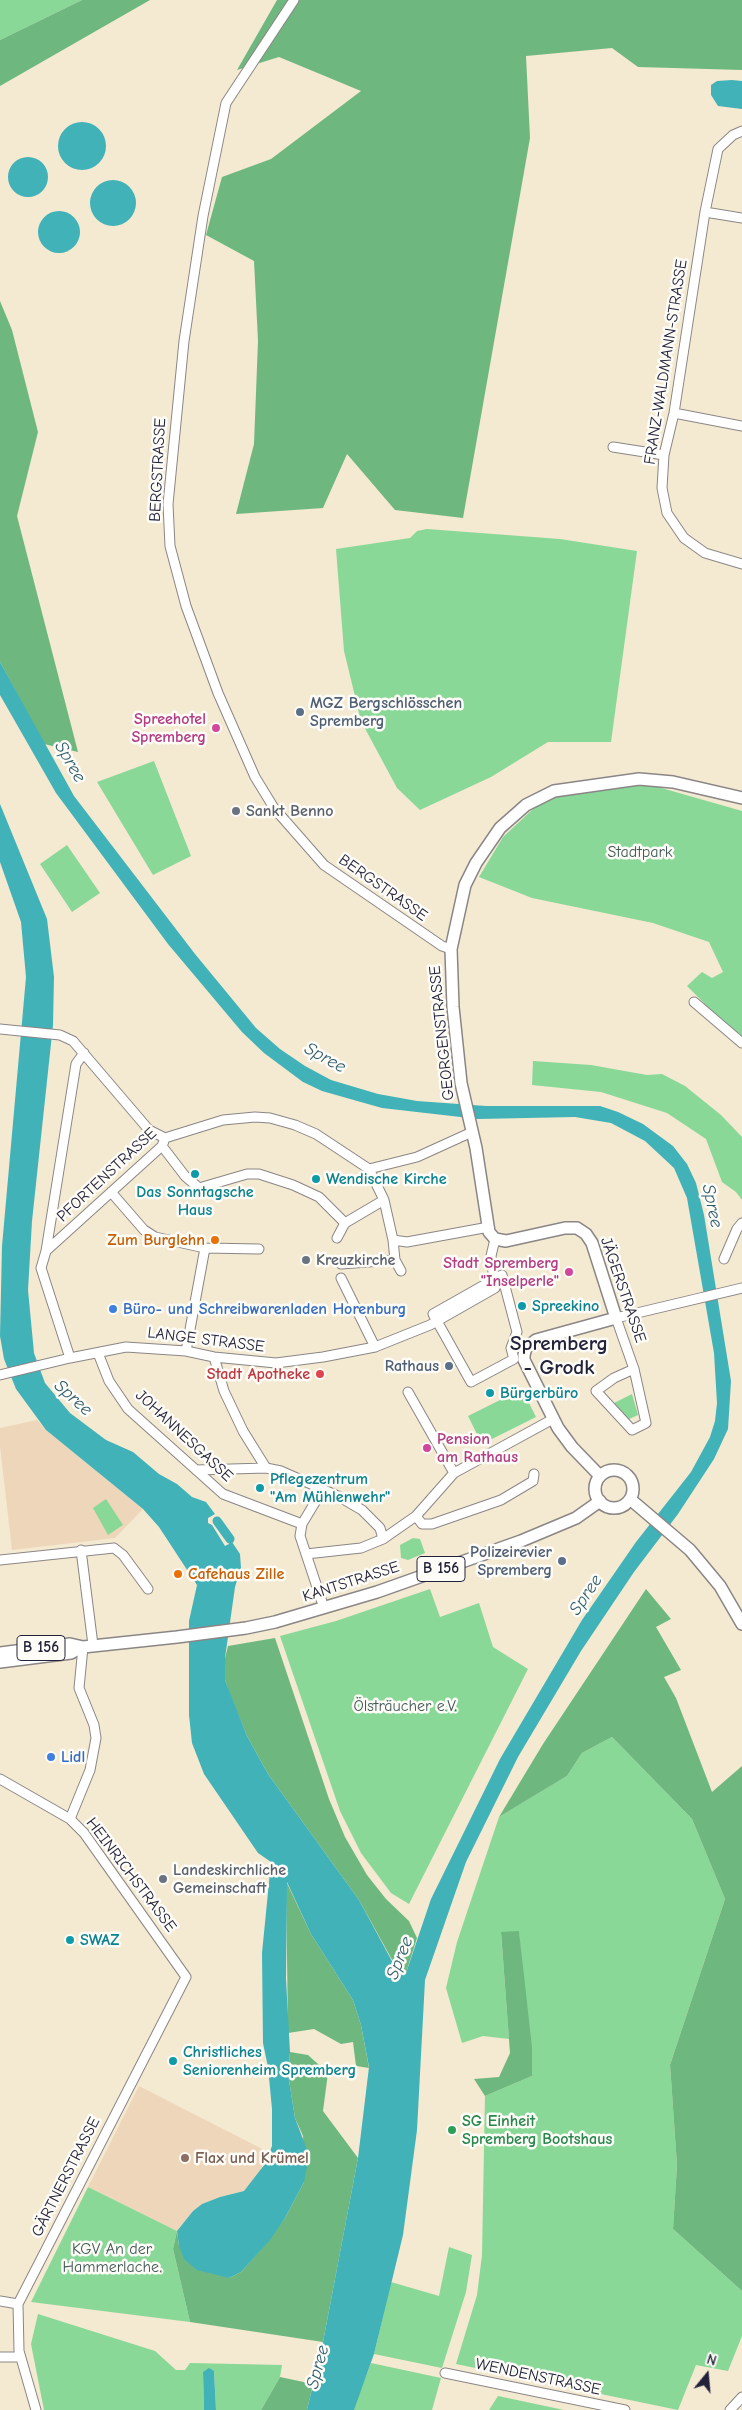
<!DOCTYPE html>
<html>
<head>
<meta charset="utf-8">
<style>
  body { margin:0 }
  #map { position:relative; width:742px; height:2410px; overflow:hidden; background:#f4e9d1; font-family:"Comic Neue",sans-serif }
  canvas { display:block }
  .north { position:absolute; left:682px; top:2350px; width:50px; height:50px; -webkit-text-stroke:4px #fdfcf7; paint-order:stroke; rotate:17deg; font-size:14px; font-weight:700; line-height:20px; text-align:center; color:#22223b }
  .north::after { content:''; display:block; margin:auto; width:18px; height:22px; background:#22223b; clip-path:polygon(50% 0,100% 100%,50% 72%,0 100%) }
</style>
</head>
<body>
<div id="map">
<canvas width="742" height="2410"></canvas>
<div class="north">N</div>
</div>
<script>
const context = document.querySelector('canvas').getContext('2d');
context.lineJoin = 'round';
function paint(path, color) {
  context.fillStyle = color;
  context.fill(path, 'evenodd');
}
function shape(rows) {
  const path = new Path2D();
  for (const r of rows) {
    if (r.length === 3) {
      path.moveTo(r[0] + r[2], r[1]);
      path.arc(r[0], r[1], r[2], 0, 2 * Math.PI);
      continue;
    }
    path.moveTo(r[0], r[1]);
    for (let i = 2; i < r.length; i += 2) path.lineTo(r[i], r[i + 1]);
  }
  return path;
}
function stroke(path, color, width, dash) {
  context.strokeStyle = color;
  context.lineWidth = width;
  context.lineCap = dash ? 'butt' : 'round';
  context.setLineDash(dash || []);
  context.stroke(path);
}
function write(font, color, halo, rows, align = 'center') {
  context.font = font + ' "Comic Neue",sans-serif';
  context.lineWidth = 5;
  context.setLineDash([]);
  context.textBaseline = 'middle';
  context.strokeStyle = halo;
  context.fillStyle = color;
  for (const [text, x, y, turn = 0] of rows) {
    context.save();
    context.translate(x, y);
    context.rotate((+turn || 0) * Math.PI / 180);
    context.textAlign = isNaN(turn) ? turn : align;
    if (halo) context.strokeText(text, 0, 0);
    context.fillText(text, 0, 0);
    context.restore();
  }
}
const built = shape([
  [37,1420,46,1430,143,1509,115,1538,12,1550,0,1446,0,1428],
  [139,2086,270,2153,255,2180,244,2191,220,2197,202,2204,193,2211,177,2231,88,2187]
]);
const green = shape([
  [0,0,82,0,0,40],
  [427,529,560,539,637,551,611,742,548,742,491,777,420,810,397,788,361,721,344,651,336,549,410,538,417,531],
  [154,761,191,856,153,875,97,782],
  [624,784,651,785,742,811,742,1041,705,1008,704,1003,687,986,702,972,712,978,723,972,709,942,653,923,532,898,479,877,503,837,533,809,554,796],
  [67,845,100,893,72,912,40,864],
  [533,1061,591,1065,647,1075,662,1074,685,1086,721,1115,742,1137,742,1200,736,1192,722,1182,706,1139,667,1113,601,1092,532,1085],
  [522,1389,536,1417,482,1444,468,1416],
  [632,1394,638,1415,627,1420,614,1403],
  [106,1499,123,1525,108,1535,93,1508],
  [413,1538,420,1539,425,1553,408,1560,401,1558,400,1545],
  [430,1589,440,1617,479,1603,493,1647,528,1669,409,1904,391,1893,361,1853,340,1811,280,1636,336,1621],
  [612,1737,692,1819,725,1899,670,2065,677,2165,673,2229,742,2291,742,2336,728,2371,696,2365,678,2410,456,2364,477,2295,482,2255,485,2096,532,2076,519,1932,501,1933,509,2039,483,2036,462,2043,446,1988,457,1942,499,1817,567,1776,582,1753],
  [88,2187,177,2231,173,2249,190,2322,31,2302],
  [449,2247,472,2255,466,2292,442,2368,374,2354,391,2282,439,2296],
  [38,2314,155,2351,176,2370,185,2370,190,2363,282,2365,280,2377,261,2410,216,2410,214,2371,203,2372,204,2410,44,2410,31,2344],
  [371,2363,441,2378,432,2410,353,2410],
  [498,2396,564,2410,489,2410]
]);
const forest = shape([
  [82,0,150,0,0,86,0,40],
  [277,0,742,0,742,70,638,67,612,48,526,56,530,138,463,518,395,510,347,454,323,508,236,514,254,444,258,341,254,261,206,235,222,177,271,159,361,91,279,57,237,70],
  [0,301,12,330,38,432,17,516,78,752,44,744,0,662],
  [646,1589,671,1619,656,1627,681,1670,664,1677,676,1698,712,1792,742,1766,742,2291,673,2229,677,2165,670,2065,725,1899,692,1819,612,1737,582,1753,567,1776,499,1817,543,1744],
  [275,1638,329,1799,345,1837,367,1875,386,1899,409,1921,417,1938,406,1973,401,1976,359,1900,268,1774,247,1736,231,1697,225,1680,225,1658,228,1646],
  [286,1881,311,1934,353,2000,361,2025,369,2068,356,2066,353,2042,341,2044,314,2029,288,2033],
  [519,1931,532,2047,532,2076,485,2096,474,2079,499,2077,510,2053,501,1932],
  [290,2052,308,2055,328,2073,323,2111,358,2158,323,2342,190,2322,173,2249,177,2231,179,2246,229,2278,241,2272,263,2247,285,2218,304,2182,303,2136,295,2118,288,2074],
  [280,2377,313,2384,307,2410,261,2410]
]);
const water = shape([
  [732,80,742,81,742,109,718,106,711,95,711,85,717,81],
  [82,146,24],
  [28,177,20],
  [113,203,23],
  [59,232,21],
  [0,662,74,796,195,954,256,1028,280,1049,305,1066,331,1080,378,1094,417,1101,486,1106,600,1106,618,1112,643,1124,673,1146,687,1164,696,1183,704,1215,731,1381,728,1429,714,1459,678,1514,634,1572,581,1651,518,1757,466,1862,425,1980,417,2130,403,2235,374,2354,354,2410,307,2410,323,2342,358,2158,369,2067,361,2025,353,2000,311,1934,287,1882,286,1979,290,2052,288,2074,295,2118,309,2155,304,2182,285,2218,270,2240,241,2272,229,2278,197,2270,184,2259,179,2246,177,2231,193,2211,202,2204,220,2197,244,2191,265,2164,272,2146,272,2109,268,2067,263,2043,262,1953,271,1862,258,1853,204,1774,192,1743,189,1715,189,1621,197,1585,159,1527,143,1509,46,1430,16,1389,4,1359,0,1336,2,1246,26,977,21,922,0,862,0,804,47,919,54,977,53,1025,32,1221,28,1290,34,1353,45,1383,70,1413,106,1440,133,1452,159,1474,177,1484,192,1497,206,1502,215,1514,208,1518,208,1523,212,1525,225,1546,229,1544,230,1539,240,1554,241,1568,235,1587,225,1658,225,1680,247,1736,268,1774,359,1900,400,1976,406,1973,431,1899,500,1759,582,1620,636,1542,691,1472,710,1437,715,1421,717,1403,714,1353,687,1198,674,1168,645,1141,611,1123,575,1117,478,1119,382,1108,322,1091,303,1082,264,1053,242,1032,168,944,56,793,0,695],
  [209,2368,214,2371,216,2410,204,2410,203,2372]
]);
const canal = shape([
  [217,1521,230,1539]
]);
const minor = shape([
  [294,0,226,103,203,216,184,341,168,504,170,546,186,606,218,693,255,777,274,808,324,865,442,946,451,949],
  [742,131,733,135,718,149,705,212,674,413,664,455,662,488,667,513,684,538,705,553,742,564],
  [705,212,742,218],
  [674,413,742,426],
  [613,447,664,455],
  [694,1002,742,1043],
  [0,1029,60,1035,73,1041,149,1130,165,1138,223,1120,255,1117,270,1118,295,1125,316,1134,369,1169,417,1157,472,1132],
  [162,1146,185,1176,199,1188,247,1174,259,1174,293,1185,319,1197,345,1223],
  [369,1169,384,1200,393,1240,395,1260,401,1271],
  [111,1192,144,1230,155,1237,205,1248,259,1249],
  [337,1238,345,1223,384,1200],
  [393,1240,407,1242,489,1227],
  [46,1251,162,1146,164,1141],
  [724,1259,737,1229,742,1223],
  [341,1264,395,1260],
  [502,1275,517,1332,511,1348,514,1359,471,1382,433,1314,502,1275],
  [341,1278,375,1347],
  [186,1351,205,1248],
  [98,1353,109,1381,128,1409,223,1494,302,1524],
  [214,1357,224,1391,243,1431,266,1468,281,1471,338,1496,362,1510,380,1528,383,1539],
  [70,1358,41,1268,46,1251,76,1064,84,1053],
  [634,1369,614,1378,596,1391,632,1430,646,1423,634,1369,616,1318,742,1288],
  [0,1375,70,1358,126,1347,186,1351,214,1357,276,1363,323,1357,375,1347,430,1325,495,1288,491,1256,495,1239],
  [408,1392,454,1473],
  [196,1470,266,1468],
  [323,1489,302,1524,300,1536,324,1608],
  [416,1516,422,1524,432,1524,501,1500,533,1481,534,1474],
  [81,1550,93,1645],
  [306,1554,361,1548,383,1539,416,1516,454,1473,553,1419],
  [0,1560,114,1548,123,1555,148,1589],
  [0,1779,70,1819,84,1833,186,1977,18,2304,19,2351,36,2410],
  [70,1819,90,1770,96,1738,94,1725,79,1688,83,1647],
  [0,2301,18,2304],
  [0,2357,20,2357],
  [445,2373,625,2410],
  [730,2410,742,2397]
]);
const major = shape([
  [614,1489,19],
  [600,1476,572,1447,558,1428,524,1360,524,1355,526,1348,536,1340,616,1318,592,1243,586,1234,577,1228,565,1228,506,1241,495,1239,489,1232,476,1148,461,1083,453,1007,451,949,465,885,476,863,500,828,526,805,554,791,639,779,673,782,742,798],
  [630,1499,690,1550,720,1586,742,1624],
  [0,1653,70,1644,83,1647,177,1637,246,1628,275,1622,377,1592,521,1541,576,1518,600,1501],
  [0,1662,71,1653,82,1647]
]);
const markers = [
  [300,712,5,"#5c6f8a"],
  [216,728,5,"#d1479c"],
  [236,811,5,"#6b7280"],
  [195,1174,5,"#0f9aa8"],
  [316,1179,5,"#0f9aa8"],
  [215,1240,5,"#e8710a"],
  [306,1260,5,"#6b7280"],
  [569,1272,5,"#d1479c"],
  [522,1306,5,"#0f9aa8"],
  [113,1309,5,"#3f7fe0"],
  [449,1366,5,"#5c6f8a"],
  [320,1374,5,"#e0444e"],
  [490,1393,5,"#0f9aa8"],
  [427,1448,5,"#d1479c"],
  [260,1488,5,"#0f9aa8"],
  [562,1561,5,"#5c6f8a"],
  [178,1574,5,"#e8710a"],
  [51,1757,5,"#3f7fe0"],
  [163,1879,5,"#6b7280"],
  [70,1940,5,"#0f9aa8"],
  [173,2061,5,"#0f9aa8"],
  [452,2130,5,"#2e9e5b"],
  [185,2158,5,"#8d6e63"]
];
const shields = [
  [441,1569,48],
  [41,1648,48]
];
const shieldNames = [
  ["B 156",441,1569],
  ["B 156",41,1648]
];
const streetNames = [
  ["FRANZ-WALDMANN-STRASSE",666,362,-81],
  ["BERGSTRASSE",158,470,-87],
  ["BERGSTRASSE",383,888,35],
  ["GEORGENSTRASSE",442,1033,-96],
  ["PFORTENSTRASSE",107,1175,-43],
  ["JÄGERSTRASSE",623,1290,71],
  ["LANGE STRASSE",206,1340,7],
  ["JOHANNESGASSE",184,1436,43],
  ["KANTSTRASSE",351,1582,-18],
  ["HEINRICHSTRASSE",131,1875,53],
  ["GÄRTNERSTRASSE",66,2177,-63],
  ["WENDENSTRASSE",538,2377,12]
];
const serviceNames = [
  ["MGZ Bergschlösschen",310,703,"left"],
  ["Spremberg",310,721,"left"],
  ["Rathaus",439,1366],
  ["Polizeirevier",552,1552],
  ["Spremberg",552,1570]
];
const hotelNames = [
  ["Spreehotel",206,719],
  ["Spremberg",206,737],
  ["Stadt Spremberg",559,1263],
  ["\"Inselperle\"",559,1281],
  ["Pension",437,1439,"left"],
  ["am Rathaus",437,1457,"left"]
];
const worshipNames = [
  ["Sankt Benno",246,811],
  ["Kreuzkirche",316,1260],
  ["Landeskirchliche",173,1870],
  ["Gemeinschaft",173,1888]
];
const parkNames = [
  ["Stadtpark",640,852],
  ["Ölsträucher e.V.",405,1706],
  ["KGV An der",112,2249],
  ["Hammerlache.",112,2267]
];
const cultureNames = [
  ["Wendische Kirche",326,1179],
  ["Das Sonntagsche",195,1192,"center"],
  ["Haus",195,1210,"center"],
  ["Spreekino",532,1306],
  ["Bürgerbüro",500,1393],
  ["Pflegezentrum",270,1479],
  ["\"Am Mühlenwehr\"",270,1497],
  ["SWAZ",80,1940],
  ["Christliches",183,2052],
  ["Seniorenheim Spremberg",183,2070]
];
const foodNames = [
  ["Zum Burglehn",205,1240],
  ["Cafehaus Zille",188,1574,"left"]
];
const shopNames = [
  ["Büro- und Schreibwarenladen Horenburg",123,1309],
  ["Lidl",61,1757]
];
const healthNames = [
  ["Stadt Apotheke",310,1374]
];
const leisureNames = [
  ["SG Einheit",462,2121],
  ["Spremberg Bootshaus",462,2139]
];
const educationNames = [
  ["Flax und Krümel",195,2158]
];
const waterNames = [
  ["Spree",70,762,60],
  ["Spree",325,1058,29],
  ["Spree",712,1206,78],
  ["Spree",73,1398,42],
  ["Spree",586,1595,-56],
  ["Spree",400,1958,-68],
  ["Spree",318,2367,-75]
];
const districtNames = [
  ["Spremberg",559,1344],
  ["- Grodk",559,1368]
];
paint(built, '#eed6bb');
paint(green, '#89d898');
paint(forest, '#6eb880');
paint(water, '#41b2b8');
stroke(canal, '#41b2b8', 9);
stroke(minor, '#8b8686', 11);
stroke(major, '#8b8686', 14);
stroke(minor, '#fff', 9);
stroke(major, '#fff', 11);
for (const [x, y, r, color] of markers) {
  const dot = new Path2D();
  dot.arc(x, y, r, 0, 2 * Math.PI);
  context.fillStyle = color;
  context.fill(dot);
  stroke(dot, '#fdfcf7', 2);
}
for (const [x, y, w] of shields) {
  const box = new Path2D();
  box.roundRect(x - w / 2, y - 12.5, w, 25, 4);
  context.fillStyle = '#fdfcf7';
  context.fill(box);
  stroke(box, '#22223b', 1);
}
write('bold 15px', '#22223b', null, shieldNames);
write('16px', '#22223b', '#fdfcf7', streetNames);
write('bold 16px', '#4e5e75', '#fdfcf7', serviceNames, 'right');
write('bold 16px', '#b23c85', '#fdfcf7', hotelNames, 'right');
write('bold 16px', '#5b616d', '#fdfcf7', worshipNames, 'left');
write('16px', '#415957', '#fdfcf7', parkNames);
write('bold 16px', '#0d838f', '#fdfcf7', cultureNames, 'left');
write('bold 16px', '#c56008', '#fdfcf7', foodNames, 'right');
write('bold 16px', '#366cbe', '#fdfcf7', shopNames, 'left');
write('bold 16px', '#be3a42', '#fdfcf7', healthNames, 'right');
write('bold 16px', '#27864d', '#fdfcf7', leisureNames, 'left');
write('bold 16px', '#785e54', '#fdfcf7', educationNames, 'left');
write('italic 18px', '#2e5c6d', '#fdfcf7', waterNames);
write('bold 21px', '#22223b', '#fdfcf7', districtNames);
</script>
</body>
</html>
